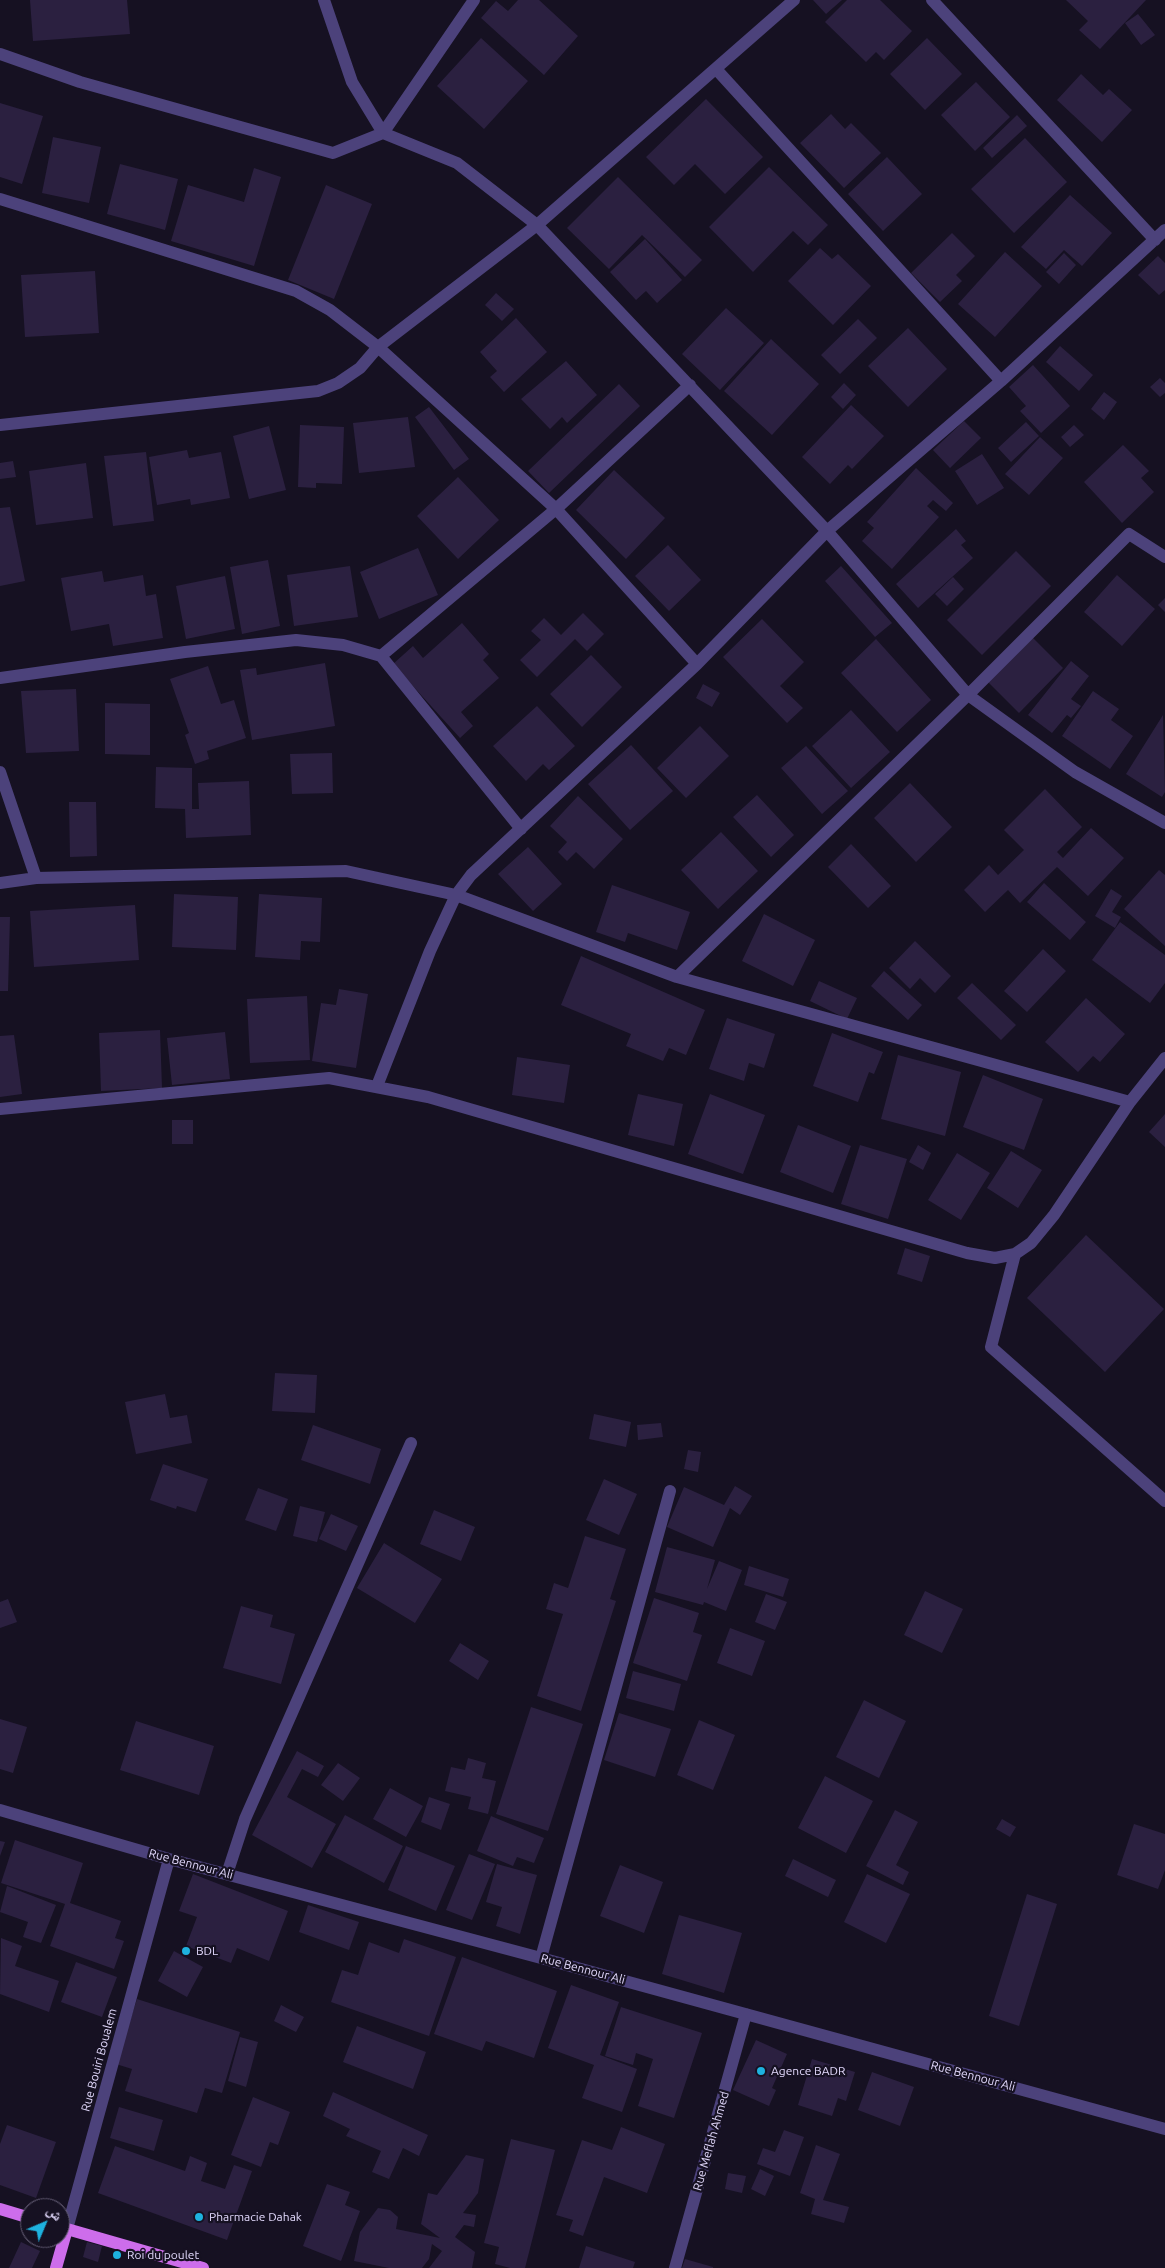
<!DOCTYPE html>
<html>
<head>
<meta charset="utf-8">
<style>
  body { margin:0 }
  #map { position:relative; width:1165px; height:2268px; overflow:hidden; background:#161122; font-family:Ubuntu,"Noto Naskh Arabic",sans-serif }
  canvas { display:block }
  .north { position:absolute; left:20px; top:2198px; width:50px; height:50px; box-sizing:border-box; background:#161122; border:1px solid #676078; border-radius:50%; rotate:45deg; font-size:14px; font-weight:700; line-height:20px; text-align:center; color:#e0d7fa }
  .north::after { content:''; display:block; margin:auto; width:18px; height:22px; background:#1eb2df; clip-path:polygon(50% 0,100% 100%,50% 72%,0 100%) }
</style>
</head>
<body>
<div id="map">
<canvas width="1165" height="2268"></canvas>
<div class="north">ش</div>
</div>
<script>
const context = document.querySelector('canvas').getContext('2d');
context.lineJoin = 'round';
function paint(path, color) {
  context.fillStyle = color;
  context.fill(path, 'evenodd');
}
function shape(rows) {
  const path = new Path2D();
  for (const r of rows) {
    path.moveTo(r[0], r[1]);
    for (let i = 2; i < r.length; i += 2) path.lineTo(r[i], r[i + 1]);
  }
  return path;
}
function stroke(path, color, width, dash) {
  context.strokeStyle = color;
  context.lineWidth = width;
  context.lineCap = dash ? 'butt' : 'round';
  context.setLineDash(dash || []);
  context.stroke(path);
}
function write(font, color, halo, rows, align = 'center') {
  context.font = font + ' Ubuntu,sans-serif';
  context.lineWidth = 4.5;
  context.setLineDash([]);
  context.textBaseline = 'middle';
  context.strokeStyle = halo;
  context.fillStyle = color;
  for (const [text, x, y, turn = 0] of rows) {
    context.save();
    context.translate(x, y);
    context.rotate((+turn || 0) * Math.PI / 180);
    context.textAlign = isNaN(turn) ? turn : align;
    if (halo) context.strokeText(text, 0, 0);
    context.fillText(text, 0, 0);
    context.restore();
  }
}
const building = shape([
  [30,0,127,0,130,34,33,41],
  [518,0,539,0,578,36,544,75,481,18,496,1,508,11],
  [813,0,842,0,826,14],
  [847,0,880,0,912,31,884,60,876,52,866,62,825,22],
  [1066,0,1146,0,1100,49,1079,30,1088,21],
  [1138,14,1155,35,1141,45,1125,23],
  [481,38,528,81,484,129,437,86],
  [927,38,962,74,925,110,890,74],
  [1081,74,1103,95,1109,89,1132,110,1102,142,1057,100],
  [976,82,1010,117,975,151,941,115],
  [706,99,763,157,725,194,695,164,674,185,646,157],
  [0,103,43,116,22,184,0,177],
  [831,114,845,129,851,123,881,153,844,188,800,143],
  [1017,115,1027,126,992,158,983,148],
  [53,137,101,147,89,203,42,193],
  [1025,138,1067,182,1014,233,971,189],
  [887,157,922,194,883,231,848,194],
  [120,164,178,179,165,230,107,214],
  [769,167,828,225,808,245,793,231,753,272,709,227],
  [254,168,281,177,254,266,171,241,188,185,244,202],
  [618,177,702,260,685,277,642,235,609,269,567,228],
  [326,185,372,204,334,299,288,280],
  [1070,195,1112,233,1082,266,1064,250,1046,269,1021,247],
  [952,233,975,256,956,275,962,281,940,302,911,273],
  [645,239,682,280,657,303,646,291,636,300,610,272],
  [820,248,832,259,838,254,871,286,833,325,788,281],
  [1005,252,1042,286,995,337,958,304],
  [1064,253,1076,265,1059,284,1046,272],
  [1158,256,1165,263,1165,290,1159,295,1138,275],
  [95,271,99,333,25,337,21,275],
  [496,293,514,309,502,321,485,305],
  [726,308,764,343,720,390,682,354],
  [516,318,547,352,504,392,490,377,497,371,480,352],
  [858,319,877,338,840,374,821,355],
  [908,328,947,369,908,407,868,366],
  [771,339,819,384,772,435,724,391],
  [1060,346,1093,375,1079,391,1046,362],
  [566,361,597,395,567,423,562,417,550,429,521,399],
  [1033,365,1070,406,1041,433,1020,411,1026,406,1009,387],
  [1160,378,1165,383,1165,393,1160,397,1150,387],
  [844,383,856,395,843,409,831,397],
  [619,384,640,406,549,493,528,471],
  [1104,392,1117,402,1104,420,1091,409],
  [851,405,884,436,852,469,848,465,830,484,802,457],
  [429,407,469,459,454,470,415,417],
  [408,417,415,467,359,473,353,423],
  [964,421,981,438,950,468,933,450],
  [1026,422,1039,436,1011,462,998,448],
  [300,425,344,427,342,484,316,483,316,488,298,487],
  [1074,425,1084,435,1070,447,1061,437],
  [269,426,286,490,249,499,233,436],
  [1040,437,1063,458,1029,495,1005,474],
  [1123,445,1149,471,1141,478,1154,492,1122,523,1084,482],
  [187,450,189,458,221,452,230,498,191,505,190,499,157,505,149,457],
  [146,452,154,521,113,526,104,456],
  [982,454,1004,488,977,505,955,471],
  [13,461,16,477,0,479,0,463],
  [86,463,93,518,36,525,29,471],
  [916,468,953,503,946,511,933,500,927,506,939,517,892,569,862,541,874,528,867,522],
  [614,470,665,518,626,559,576,510],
  [458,477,499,520,458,559,417,516],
  [10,507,25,581,0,586,0,508],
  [956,529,966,541,961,545,973,558,918,608,896,584],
  [668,545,701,580,669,611,635,576],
  [418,548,438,595,379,619,360,572],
  [1016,551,1051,586,982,655,947,620],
  [268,560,280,626,242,634,230,567],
  [350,566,358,617,294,626,287,575],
  [841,566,892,623,875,637,825,581],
  [102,571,104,582,143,575,146,596,156,594,163,638,113,646,109,624,71,631,61,578],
  [1117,575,1155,609,1122,646,1084,612],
  [225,576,235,629,186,639,176,586],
  [953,577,964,589,947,606,935,594],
  [1165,598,1165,612,1158,605],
  [583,613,604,634,587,651,575,639,537,677,520,660,541,640,531,631,544,618,561,635],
  [762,619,804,662,780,686,803,708,787,723,723,657],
  [462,623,489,654,483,660,499,678,461,712,473,726,460,738,393,664,413,646,423,658],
  [1032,637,1063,668,1019,713,988,682],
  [876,639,931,700,897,732,841,673],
  [591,655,622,687,582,727,550,694],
  [1071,661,1089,676,1071,699,1081,706,1071,718,1067,715,1052,733,1028,715],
  [325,663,335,726,252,740,240,670,256,668,257,675],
  [208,666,221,704,234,700,246,738,207,751,209,759,195,764,185,735,189,733,170,679],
  [703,684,720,693,712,707,696,698],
  [76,689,79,751,26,753,21,691],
  [1093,691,1119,709,1111,720,1133,736,1110,769,1062,736],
  [105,703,150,704,150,755,105,754],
  [537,706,575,746,549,770,543,764,526,781,493,746],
  [851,710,890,752,851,788,812,746],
  [1163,715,1165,792,1162,797,1126,774],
  [700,726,729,756,686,798,657,768],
  [631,745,673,791,630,830,588,784],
  [806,746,848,791,822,814,781,768],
  [332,753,333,793,292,794,290,754],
  [156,767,192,768,192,809,199,809,198,783,249,781,251,835,186,838,185,809,155,808],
  [910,783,952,827,916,862,874,818],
  [1045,789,1082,827,1057,852,1063,858,1091,828,1124,858,1088,896,1057,867,1020,903,1008,890,985,912,964,890,989,865,998,875,1024,850,1004,830],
  [757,795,794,835,771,857,733,817],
  [578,796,623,839,594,869,576,852,567,861,558,852,567,842,550,826],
  [69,802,96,802,97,856,70,857],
  [721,832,758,871,718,909,681,870],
  [851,844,891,886,868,908,828,867],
  [528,847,562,884,533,911,498,874],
  [1159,870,1165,875,1165,946,1124,909],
  [1044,883,1086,922,1070,940,1027,902],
  [612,885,690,912,677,950,628,933,625,942,596,932],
  [1111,889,1122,896,1112,912,1121,917,1115,928,1095,916],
  [174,894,238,897,236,950,172,947],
  [259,894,322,898,320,942,301,941,300,960,255,957],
  [135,905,139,960,34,967,30,911],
  [764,914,815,940,793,986,742,961],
  [0,917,10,917,8,991,0,991],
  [1120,922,1165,955,1165,983,1150,1003,1092,960],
  [915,941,951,976,935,993,920,978,910,989,889,968],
  [1043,949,1066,971,1027,1012,1004,991],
  [581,956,705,1010,686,1055,669,1048,663,1061,626,1046,631,1034,561,1005],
  [884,971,922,1005,908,1020,871,986],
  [819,981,857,998,847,1019,810,1001],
  [972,983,1016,1025,1001,1040,957,998],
  [339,989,368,994,356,1068,312,1061,321,1003,336,1005],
  [307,996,310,1060,250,1063,247,999],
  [1086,998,1125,1034,1100,1062,1093,1056,1078,1072,1045,1042],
  [727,1018,775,1034,764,1068,749,1063,744,1081,709,1069],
  [160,1030,162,1088,101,1091,99,1033],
  [225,1032,230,1079,172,1085,167,1038],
  [832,1033,883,1052,874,1074,869,1072,858,1102,813,1086],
  [14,1035,22,1094,0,1097,0,1036],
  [898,1055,961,1072,945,1136,881,1119],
  [517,1057,570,1065,564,1103,512,1095],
  [983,1075,1043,1099,1024,1150,963,1127],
  [638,1094,683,1104,674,1146,628,1135],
  [710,1094,765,1115,743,1174,688,1154],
  [1165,1114,1165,1147,1149,1132],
  [172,1120,193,1120,193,1144,172,1144],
  [798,1125,851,1146,833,1193,780,1172],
  [860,1145,907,1159,888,1219,841,1204],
  [918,1145,931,1153,923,1170,909,1162],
  [1011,1151,1042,1170,1018,1208,987,1188],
  [957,1153,990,1173,961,1220,928,1200],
  [1086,1235,1164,1309,1105,1372,1027,1298],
  [905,1248,930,1256,922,1282,897,1274],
  [275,1373,317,1375,315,1413,272,1411],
  [165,1394,170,1418,187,1415,192,1443,136,1454,125,1402],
  [594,1414,631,1422,626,1447,589,1439],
  [661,1423,663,1437,638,1440,637,1425],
  [313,1425,381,1449,370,1484,301,1460],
  [688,1450,701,1452,698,1472,684,1469],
  [163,1464,208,1479,196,1512,177,1506,176,1509,150,1500],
  [604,1479,637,1494,619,1535,586,1520],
  [735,1486,752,1496,740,1515,730,1508,713,1547,667,1527,684,1487,724,1505],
  [258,1488,288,1499,276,1531,245,1520],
  [300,1506,325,1512,317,1542,293,1536],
  [434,1510,475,1527,461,1561,420,1544],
  [331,1514,358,1526,346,1551,319,1539],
  [585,1536,626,1549,610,1599,616,1601,581,1711,537,1696,563,1614,546,1609,554,1583,568,1588],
  [384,1543,442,1579,415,1623,357,1588],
  [667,1547,715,1560,707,1589,719,1561,742,1570,726,1611,704,1602,703,1605,655,1592],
  [749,1566,789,1579,783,1597,744,1585],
  [925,1591,963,1609,942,1653,904,1635],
  [766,1594,787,1602,775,1630,755,1622],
  [654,1598,699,1613,693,1632,702,1635,687,1681,633,1663],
  [8,1599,17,1622,0,1628,0,1602],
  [241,1606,273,1615,270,1627,295,1634,281,1684,223,1668],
  [730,1628,765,1641,752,1676,717,1663],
  [460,1643,489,1661,478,1680,449,1661],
  [633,1671,681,1684,674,1711,626,1698],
  [864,1700,906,1721,879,1778,836,1757],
  [531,1707,583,1724,548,1831,496,1814],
  [619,1713,671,1729,655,1777,604,1760],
  [0,1719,27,1727,13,1773,0,1769],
  [699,1720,735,1735,713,1790,677,1775],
  [136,1721,214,1746,199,1795,120,1770],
  [297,1751,324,1766,318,1777,302,1769,287,1797,336,1824,312,1868,252,1835],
  [468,1758,486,1763,482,1778,496,1781,488,1814,468,1809,471,1797,445,1791,451,1767,465,1770],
  [338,1763,360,1778,343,1801,321,1785],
  [825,1776,873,1801,846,1853,798,1828],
  [390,1788,423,1806,406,1837,373,1819],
  [429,1797,450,1804,441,1830,421,1822],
  [895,1810,918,1822,896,1865,909,1872,903,1885,866,1866],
  [345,1815,403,1846,384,1883,325,1852],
  [491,1816,544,1838,534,1863,517,1857,513,1866,477,1851],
  [1002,1819,1016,1827,1010,1837,996,1829],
  [1134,1824,1165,1834,1165,1870,1158,1889,1117,1875],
  [15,1840,83,1863,70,1903,121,1921,115,1938,124,1941,114,1969,50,1946,65,1904,1,1883],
  [0,1841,5,1842,0,1856],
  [406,1846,455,1866,436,1911,388,1890],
  [469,1854,495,1864,472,1920,446,1910],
  [793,1859,836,1880,828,1897,785,1876],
  [497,1864,537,1875,520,1934,496,1926,502,1907,486,1902],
  [620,1865,663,1882,644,1933,600,1916],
  [193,1874,288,1911,269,1961,237,1948,231,1963,186,1946,197,1917,179,1911],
  [867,1874,910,1894,886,1943,844,1922],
  [7,1886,56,1905,41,1943,23,1937,28,1922,0,1912],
  [1027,1894,1057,1904,1019,2026,989,2016],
  [308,1905,359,1922,349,1950,299,1932],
  [679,1915,742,1933,724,1993,662,1974],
  [1,1938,22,1946,15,1966,59,1981,49,2012,0,1994],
  [404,1939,456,1957,429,2036,331,2002,342,1970,358,1975,369,1942,399,1953],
  [174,1951,203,1967,187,1997,158,1981],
  [462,1957,557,1991,534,2058,486,2041,482,2051,434,2034],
  [76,1962,117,1977,102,2017,61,2002],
  [571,1985,619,2002,600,2055,637,2069,622,2112,582,2098,594,2065,548,2048],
  [137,1999,240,2032,222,2093,205,2088,197,2113,125,2091,132,2069,116,2064],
  [281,2005,304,2017,296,2032,274,2021],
  [621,2007,702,2033,674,2118,638,2106,653,2059,636,2053,633,2065,605,2056],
  [357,2026,426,2052,413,2089,343,2062],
  [240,2037,258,2042,246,2087,228,2081],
  [756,2040,787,2054,772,2088,776,2090,769,2106,733,2090],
  [812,2059,855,2072,846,2101,838,2098,832,2116,798,2105],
  [872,2072,914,2087,900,2126,858,2110],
  [333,2092,428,2135,419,2156,403,2148,389,2179,372,2172,381,2151,346,2136,350,2129,323,2116],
  [253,2097,290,2112,278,2145,270,2142,261,2167,231,2155],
  [119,2107,163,2120,154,2151,110,2138],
  [7,2125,56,2142,36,2198,0,2185,0,2144],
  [621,2127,665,2144,647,2193,604,2177,583,2236,569,2231,573,2220,556,2215,582,2140,612,2150],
  [784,2130,804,2137,790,2176,757,2164,763,2148,775,2152],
  [511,2139,555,2150,525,2268,510,2268,495,2264,499,2247,484,2243],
  [816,2145,840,2154,823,2200,849,2207,844,2223,811,2214,815,2199,800,2193],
  [115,2146,185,2171,190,2156,207,2163,201,2181,225,2189,234,2165,252,2171,227,2240,98,2193],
  [466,2155,484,2159,478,2193,463,2213,476,2215,474,2227,464,2225,455,2237,475,2252,472,2268,429,2268,442,2251,432,2244,429,2259,422,2268,389,2268,354,2261,360,2232,378,2208,390,2210,398,2217,396,2229,440,2238,421,2224,428,2193,437,2195],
  [760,2169,774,2176,765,2196,751,2189],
  [728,2173,746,2176,742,2193,725,2189],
  [327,2184,350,2192,345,2205,360,2211,341,2261,303,2246],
  [21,2242,40,2251,32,2268,9,2268],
  [87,2242,102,2246,98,2262,83,2257],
  [586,2246,635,2262,633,2268,579,2268],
  [685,2259,713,2267,713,2268,682,2268]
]);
const minor = shape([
  [324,0,352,82,383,133,457,163,537,225,827,531,968,695,1075,772,1165,823],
  [932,0,1155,240],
  [0,54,80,82,333,153,383,133,474,0],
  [716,69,1001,381],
  [0,199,296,291,330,310,378,347,556,509,697,664],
  [0,425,318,391,338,383,360,368,378,347,537,225,794,0],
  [381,656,556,509,690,385],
  [0,678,185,652,296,640,343,645,381,656,521,829],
  [0,772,36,878],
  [0,883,36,878,346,871,456,895,677,977,1130,1102],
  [677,977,968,695,1129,534,1165,557],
  [377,1086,430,951,456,895,471,875,697,664,827,531,1001,381,1165,230],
  [0,1109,329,1078,428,1097,967,1253,995,1258,1015,1254,1031,1243,1054,1215,1130,1102,1165,1058],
  [1015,1254,991,1347,1165,1501],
  [0,1810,169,1859,541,1958,1165,2129],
  [227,1874,245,1819,411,1443],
  [541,1958,670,1491],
  [67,2229,169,1859],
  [675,2268,746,2014]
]);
const major = shape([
  [0,2209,30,2218],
  [60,2227,203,2268],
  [56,2268,67,2229]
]);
const markers = [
  [186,1951,5,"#1eb2df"],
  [761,2071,5,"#1eb2df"],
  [199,2217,5,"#1eb2df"],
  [117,2255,5,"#1eb2df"]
];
const streetNames = [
  ["Rue Bennour Ali",191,1864,15],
  ["Rue Bennour Ali",583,1969,15],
  ["Rue Bouiri Boualem",99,2060,-75],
  ["Rue Bennour Ali",973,2076,15],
  ["Rue Meflah Ahmed",711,2141,-74]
];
const poiNames = [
  ["BDL",196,1951],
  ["Agence BADR",771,2071],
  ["Pharmacie Dahak",209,2217],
  ["Roi du poulet",127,2255]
];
paint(building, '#2b2040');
stroke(minor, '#4c427b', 12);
stroke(major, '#cd6deb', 12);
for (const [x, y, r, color] of markers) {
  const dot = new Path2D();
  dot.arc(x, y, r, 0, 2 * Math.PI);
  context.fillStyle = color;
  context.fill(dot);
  stroke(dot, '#161122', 2);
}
write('12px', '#e0d7fa', '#161122', streetNames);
write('12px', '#e0d7fa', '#161122', poiNames, 'left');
</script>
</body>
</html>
